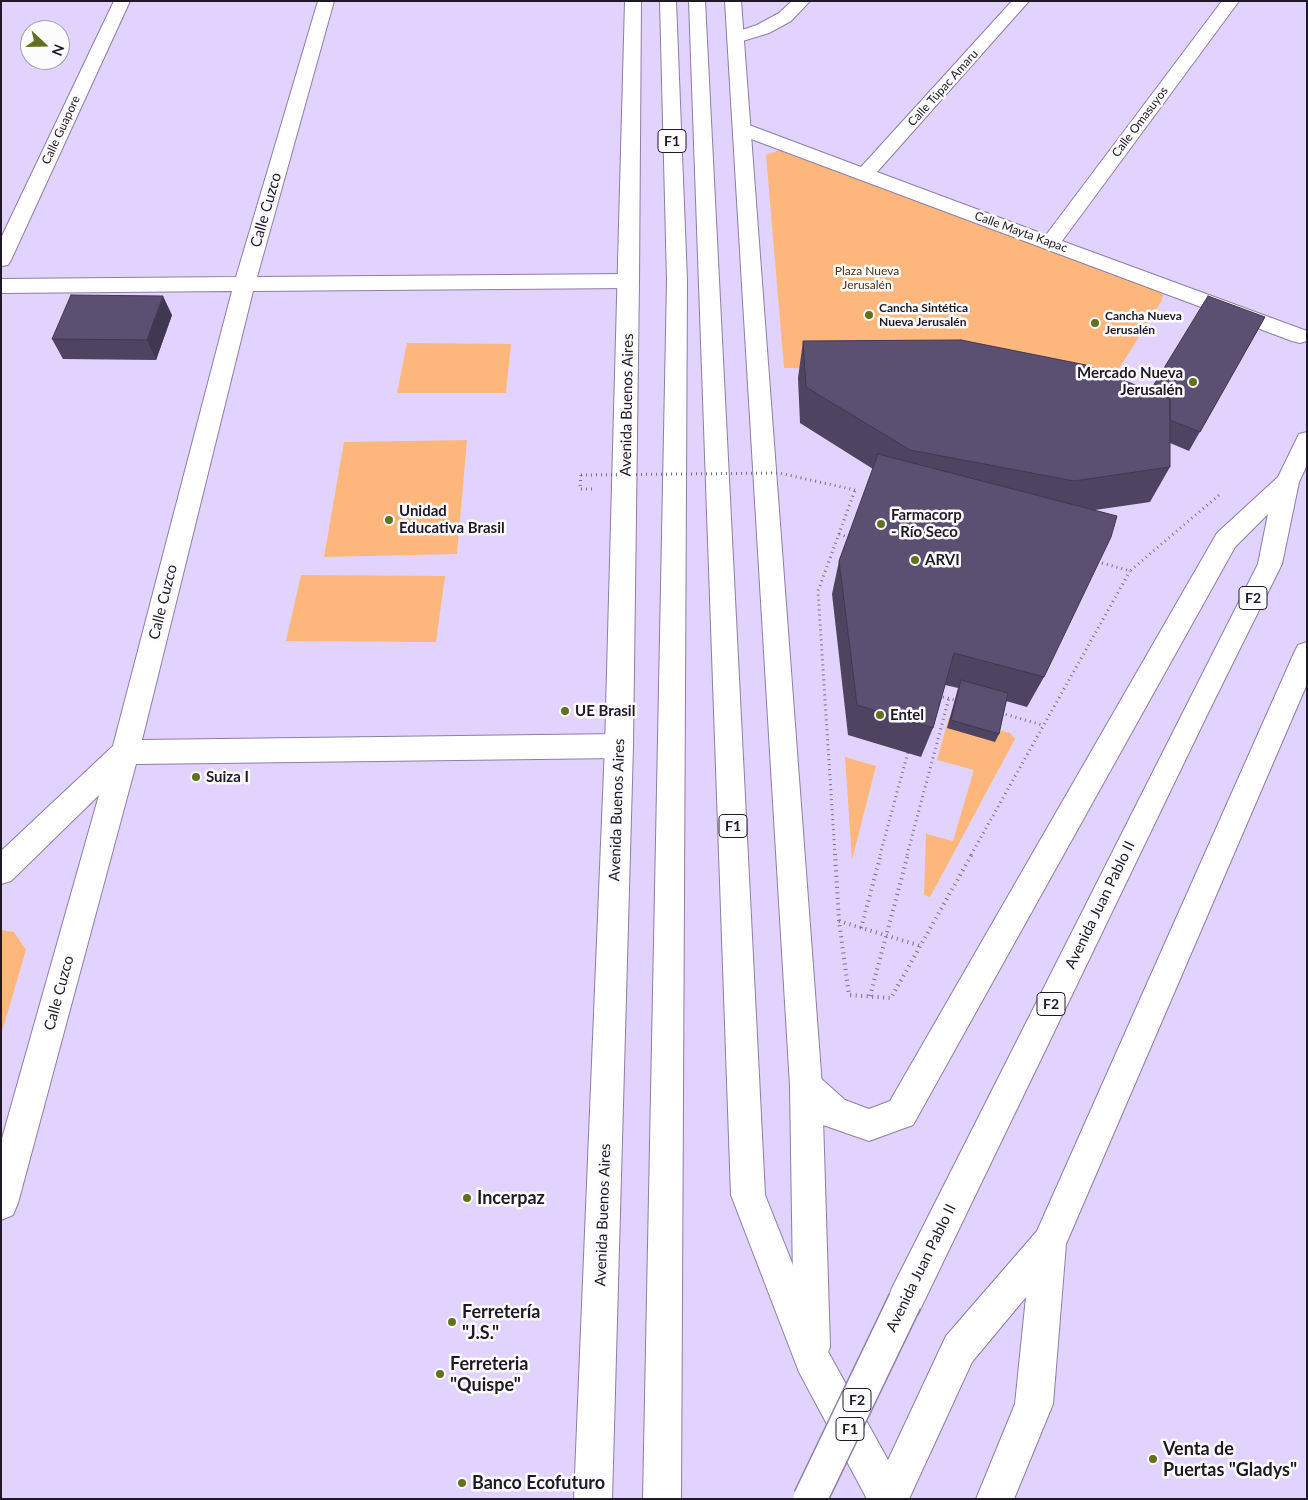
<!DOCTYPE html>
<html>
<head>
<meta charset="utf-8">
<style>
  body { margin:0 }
  #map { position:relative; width:1308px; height:1500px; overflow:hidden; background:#e1d3fd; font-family:Lato,sans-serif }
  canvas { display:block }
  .frame { position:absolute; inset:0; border:2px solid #1e1827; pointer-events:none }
  .north { position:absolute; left:20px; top:20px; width:50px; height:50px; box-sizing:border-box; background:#fcfcfc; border:1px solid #a3a1a7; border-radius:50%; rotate:111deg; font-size:14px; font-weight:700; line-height:20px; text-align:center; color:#1e1827 }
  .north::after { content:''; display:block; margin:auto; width:18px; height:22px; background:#61711e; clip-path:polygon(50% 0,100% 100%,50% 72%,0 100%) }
</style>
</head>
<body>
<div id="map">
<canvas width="1308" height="1500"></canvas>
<div class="frame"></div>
<div class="north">N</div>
</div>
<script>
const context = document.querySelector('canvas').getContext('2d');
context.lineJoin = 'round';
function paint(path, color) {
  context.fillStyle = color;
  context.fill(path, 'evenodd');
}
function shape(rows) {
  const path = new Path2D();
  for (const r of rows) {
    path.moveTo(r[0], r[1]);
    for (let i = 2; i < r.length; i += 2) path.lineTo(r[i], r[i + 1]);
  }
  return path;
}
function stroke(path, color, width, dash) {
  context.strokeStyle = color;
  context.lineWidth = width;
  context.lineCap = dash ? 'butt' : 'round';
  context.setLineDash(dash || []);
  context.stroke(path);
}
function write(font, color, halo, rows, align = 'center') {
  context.font = font + ' Lato,sans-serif';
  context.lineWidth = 5;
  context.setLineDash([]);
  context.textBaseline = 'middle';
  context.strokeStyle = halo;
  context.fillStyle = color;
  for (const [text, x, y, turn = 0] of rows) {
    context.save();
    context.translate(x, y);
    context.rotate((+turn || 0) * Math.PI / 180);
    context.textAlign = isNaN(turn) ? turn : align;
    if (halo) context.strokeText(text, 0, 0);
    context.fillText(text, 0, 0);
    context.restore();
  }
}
const green = shape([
  [782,149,1164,292,1161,302,1092,411,1004,371,784,368,766,155],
  [407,343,511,344,506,393,397,393],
  [467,440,457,554,324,557,344,442],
  [301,575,445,576,436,642,286,641],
  [949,717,1010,733,1015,739,930,897,924,895,926,834,953,841,974,770,937,760],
  [845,757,876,766,852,860],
  [1,930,14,932,26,950,1,1035]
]);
const pathFar1 = shape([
  [581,475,580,489,592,489],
  [839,534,850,538],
  [1102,563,1130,571,1219,495],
  [938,696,955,700],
  [1001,713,1042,725],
  [835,855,818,591,855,490],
  [880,855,908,752],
  [907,855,949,698],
  [971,855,1130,571]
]);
const path = shape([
  [835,854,839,921,849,995,891,998,972,854],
  [839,921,921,946],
  [861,928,881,854],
  [870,996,908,854]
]);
const minor = shape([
  [114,1,130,1,11,260,8,265,1,266,1,238,114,1],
  [318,1,334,1,257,277,629,274,636,276,639,281,636,286,629,288,253,291,142,740,619,734,629,738,633,746,629,754,619,758,136,764,18,1203,13,1215,1,1220,1,1142,99,795,11,881,1,884,1,851,113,746,232,291,1,293,1,279,236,277,318,1],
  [792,1,810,1,791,21,769,33,736,43,730,42,727,38,730,34,757,25,779,13,792,1],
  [1012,1,1029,1,877,172,1046,235,1222,1,1239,1,1062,241,1307,331,1307,341,1300,343,1292,341,735,133,733,129,735,125,742,123,749,125,861,167,1012,1]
]);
const major = shape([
  [625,1,641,1,639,281,633,746,612,1499,574,1499,605,746,625,1],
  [725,1,741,1,822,1086,830,1347,825,1360,812,1365,799,1360,794,1347,790,1086,725,1]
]);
const highway = shape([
  [660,1,676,1,687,281,681,1499,643,1499,667,281,660,1],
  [689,1,705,1,765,1195,826,1348,888,1460,946,1336,1037,1231,1294,653,1298,645,1307,642,1307,684,1066,1244,1053,1404,1014,1499,976,1499,1015,1404,1026,1297,972,1362,909,1499,867,1499,799,1372,731,1195,689,1],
  [1307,432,1307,465,1299,482,1282,564,1209,711,918,1314,905,1319,892,1314,887,1301,892,1288,1258,564,1268,514,1235,547,913,1125,869,1141,823,1125,795,1097,790,1086,795,1075,806,1070,817,1075,845,1100,869,1109,890,1101,1217,533,1278,477,1299,434,1307,432]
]);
const pathBridge = shape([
  [581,475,779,473,855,490]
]);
const highwayBridge = shape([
  [810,1499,905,1301]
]);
const wall = shape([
  [172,315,156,360,63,359,52,339],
  [1265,317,1189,451,1170,443,1170,467,1150,502,1095,510,1044,677,1027,707,1006,701,999,734,995,742,947,728,958,688,945,685,933,728,921,757,848,735,832,594,839,561,873,469,800,423,798,378,803,341,1150,391]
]);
const shadedWall = shape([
  [163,296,172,315,156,360,147,340]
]);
const building = shape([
  [71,295,163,296,147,340,52,339,71,295],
  [1208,296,1265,317,1200,432,1170,420,1170,399,1150,391,1208,296],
  [961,340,1086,365,1170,399,1170,467,1074,481,910,450,806,387,803,341,961,340],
  [878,454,1117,516,1111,537,1044,677,954,653,933,728,857,705,839,561,878,454],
  [961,680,1008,693,999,734,951,720,961,680]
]);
const markers = [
  [869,315,5,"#61711e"],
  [1095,323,5,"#61711e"],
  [1193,382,5,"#61711e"],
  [389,520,5,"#61711e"],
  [881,524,5,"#61711e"],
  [915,560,5,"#61711e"],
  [565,711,5,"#61711e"],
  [880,715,5,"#61711e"],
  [196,777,5,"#61711e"],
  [467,1198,5,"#61711e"],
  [452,1322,5,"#61711e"],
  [440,1374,5,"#61711e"],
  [1153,1459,5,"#61711e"],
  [462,1483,5,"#61711e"]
];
const farStreetnames = [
  ["Calle Túpac Amaru",943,88,-48],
  ["Calle Omasuyos",1140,122,-53],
  ["Calle Guapore",61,130,-65],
  ["Calle Mayta Kapac",1021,232,20]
];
const farParknames = [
  ["Plaza Nueva",867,271],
  ["Jerusalén",867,285]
];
const farPoinames = [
  ["Cancha Sintética",879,308],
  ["Nueva Jerusalén",879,322],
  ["Cancha Nueva",1105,316],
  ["Jerusalén",1105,330]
];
const shields = [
  [672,141,28],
  [1253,598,28],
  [733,826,28],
  [1051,1004,28],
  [857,1400,28],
  [850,1429,28]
];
const shieldNames = [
  ["F1",672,141],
  ["F2",1253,598],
  ["F1",733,826],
  ["F2",1051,1004],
  ["F2",857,1400],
  ["F1",850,1429]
];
const streetNames = [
  ["Calle Cuzco",266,210,-74],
  ["Avenida Buenos Aires",627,405,-89],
  ["Calle Cuzco",163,602,-76],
  ["Avenida Buenos Aires",617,810,-88],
  ["Avenida Juan Pablo II",1100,905,-64],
  ["Calle Cuzco",59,993,-75],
  ["Avenida Buenos Aires",603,1215,-88],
  ["Avenida Juan Pablo II",921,1268,-64]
];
const poiNames = [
  ["Mercado Nueva",1183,373,"right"],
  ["Jerusalén",1183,390,"right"],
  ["Unidad",399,511],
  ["Educativa Brasil",399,528],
  ["Farmacorp",891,515],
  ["- Río Seco",891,532],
  ["ARVI",925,560],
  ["UE Brasil",575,711],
  ["Entel",890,715],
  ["Suiza I",206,777]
];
const nearPoinames = [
  ["Incerpaz",477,1198],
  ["Ferretería",462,1312],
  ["\"J.S.\"",462,1333],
  ["Ferreteria",450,1364],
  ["\"Quispe\"",450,1385],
  ["Venta de",1163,1449],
  ["Puertas \"Gladys\"",1163,1470],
  ["Banco Ecofuturo",472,1483]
];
paint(green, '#fdb77d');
stroke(minor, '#8c7fa5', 2);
stroke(major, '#8c7fa5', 2);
stroke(highway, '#8c7fa5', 2);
stroke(pathFar1, '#796f8a', 3, [1, 4]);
stroke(path, '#796f8a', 4, [1, 4.5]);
paint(minor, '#fff');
paint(major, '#fff');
paint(highway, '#fff');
stroke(highwayBridge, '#8c7fa5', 36, []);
stroke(pathBridge, '#796f8a', 3, [1, 4]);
stroke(highwayBridge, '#fff', 33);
paint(wall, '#4e4462');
paint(shadedWall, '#403750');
paint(building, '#5b4f72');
stroke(building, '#403750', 1);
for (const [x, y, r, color] of markers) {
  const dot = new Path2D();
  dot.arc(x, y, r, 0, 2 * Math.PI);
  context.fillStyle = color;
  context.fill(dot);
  stroke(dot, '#fcfcfc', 2);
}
write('12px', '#1e1827', '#fcfcfc', farStreetnames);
write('12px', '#4f2f13', '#fcfcfc', farParknames);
write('bold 12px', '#1e1827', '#fcfcfc', farPoinames, 'left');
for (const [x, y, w] of shields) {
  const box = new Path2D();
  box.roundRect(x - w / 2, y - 11.5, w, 23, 4);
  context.fillStyle = '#fcfcfc';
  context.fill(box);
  stroke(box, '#1e1827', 1);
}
write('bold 14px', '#1e1827', null, shieldNames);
write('15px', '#1e1827', '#fcfcfc', streetNames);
write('bold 15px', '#1e1827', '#fcfcfc', poiNames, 'left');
write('bold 18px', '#1e1827', '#fcfcfc', nearPoinames, 'left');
</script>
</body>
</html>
